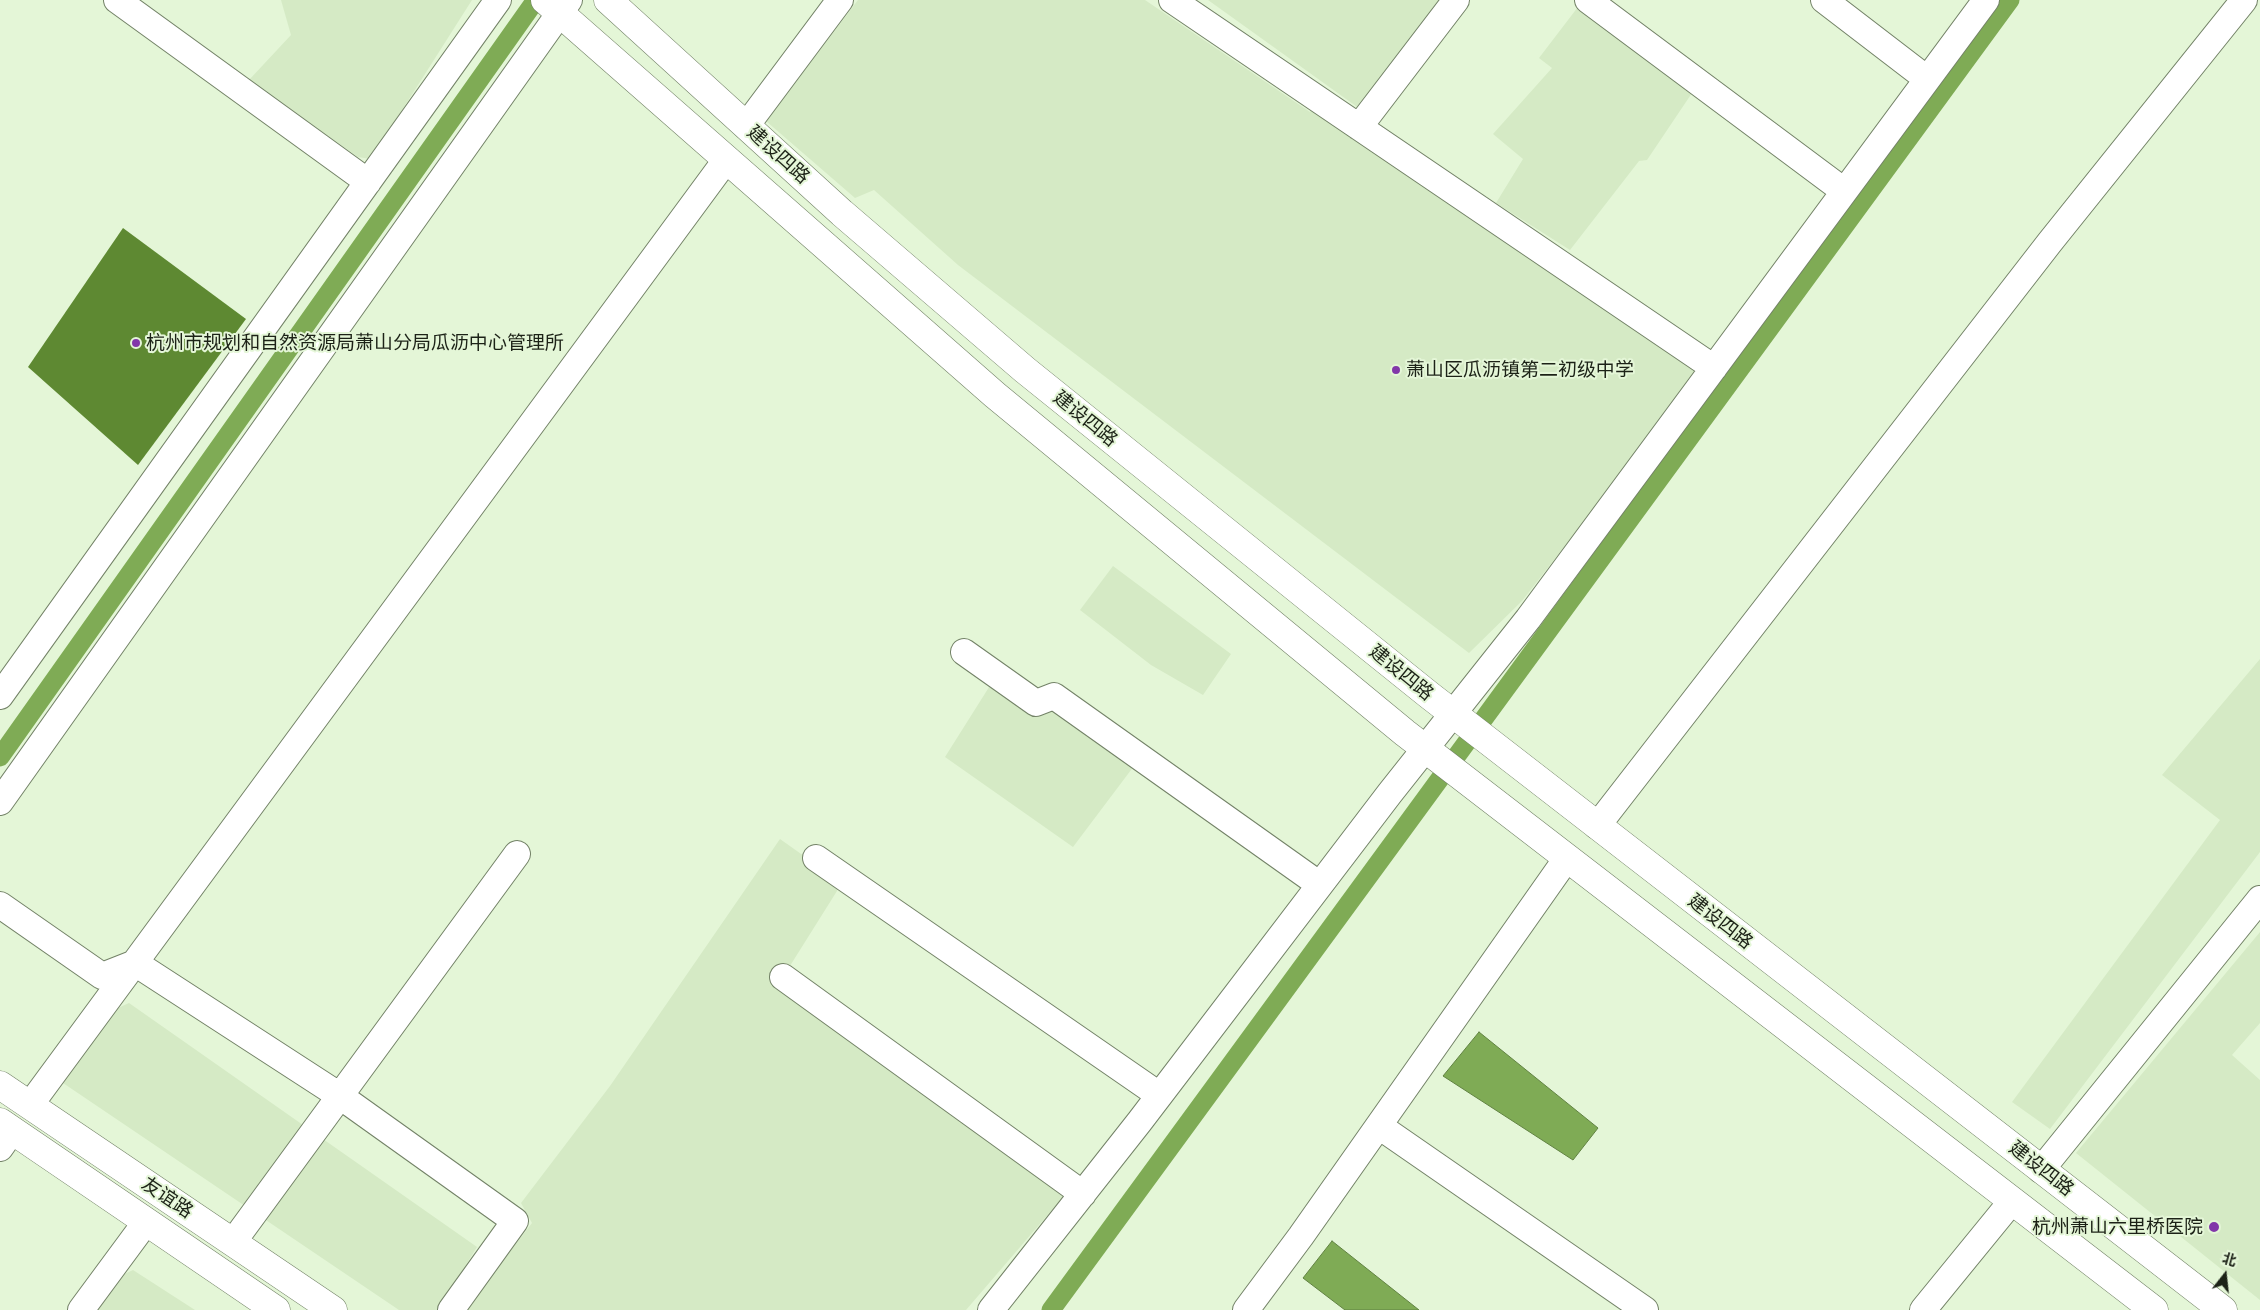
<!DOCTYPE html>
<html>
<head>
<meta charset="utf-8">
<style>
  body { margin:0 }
  #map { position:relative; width:2260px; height:1310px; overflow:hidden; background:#e4f6d7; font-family:Figtree,"Noto Sans SC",sans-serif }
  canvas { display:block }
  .north { position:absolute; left:2200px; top:1250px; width:50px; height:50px; -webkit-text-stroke:4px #e4f6d7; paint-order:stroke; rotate:16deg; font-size:14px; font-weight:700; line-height:20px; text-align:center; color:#1c2217 }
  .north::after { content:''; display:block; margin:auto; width:18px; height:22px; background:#1c2217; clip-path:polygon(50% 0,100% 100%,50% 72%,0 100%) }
</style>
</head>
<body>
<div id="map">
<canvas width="2260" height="1310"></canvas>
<div class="north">北</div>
</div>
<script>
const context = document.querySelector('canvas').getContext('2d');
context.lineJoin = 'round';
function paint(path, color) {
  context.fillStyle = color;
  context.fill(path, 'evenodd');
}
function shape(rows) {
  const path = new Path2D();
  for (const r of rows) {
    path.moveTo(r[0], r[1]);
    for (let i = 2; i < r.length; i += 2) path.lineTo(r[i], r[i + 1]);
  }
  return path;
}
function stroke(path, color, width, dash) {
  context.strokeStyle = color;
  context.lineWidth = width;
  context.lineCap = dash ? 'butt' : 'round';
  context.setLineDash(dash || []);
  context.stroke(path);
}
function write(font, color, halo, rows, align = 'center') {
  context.font = font + ' Figtree,"Noto Sans SC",sans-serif';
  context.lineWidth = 4;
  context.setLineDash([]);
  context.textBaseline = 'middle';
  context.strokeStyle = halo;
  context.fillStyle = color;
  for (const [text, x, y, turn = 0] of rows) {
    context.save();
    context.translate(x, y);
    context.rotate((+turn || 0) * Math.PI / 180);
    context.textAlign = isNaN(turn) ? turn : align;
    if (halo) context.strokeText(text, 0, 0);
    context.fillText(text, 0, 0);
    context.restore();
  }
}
const built = shape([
  [281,0,472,0,371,159,358,157,249,80,291,35],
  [858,0,1145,0,1310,112,1323,95,1697,358,1693,381,1522,601,1469,653,958,265,874,190,855,198,766,121],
  [1208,0,1444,0,1360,109],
  [1581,3,1692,93,1647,160,1639,161,1570,250,1496,203,1523,159,1493,134,1552,68,1539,58],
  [1113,566,1231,654,1203,695,1151,665,1080,610],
  [2260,659,2260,852,2050,1129,2012,1102,2220,820,2162,775],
  [991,684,1051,705,1134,766,1073,847,945,757],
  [780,839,842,883,783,977,897,1060,1063,1197,966,1310,465,1310,532,1223,521,1203,610,1086],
  [2260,932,2260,1023,2232,1055,2260,1080,2260,1300,2076,1153],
  [129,1003,477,1247,438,1310,399,1310,63,1083,107,1013],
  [133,1270,195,1310,93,1310,116,1278]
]);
const water = shape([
  [1479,1032,1598,1128,1573,1160,1443,1076,1479,1032],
  [1332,1241,1419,1310,1345,1310,1303,1278,1332,1241]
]);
const canal = shape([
  [0,757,533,4],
  [1051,1310,2010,0]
]);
const building = shape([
  [123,228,246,319,138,465,28,367]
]);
const minor = shape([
  [117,0,368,182],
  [1172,0,1714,368],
  [1588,0,1844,191],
  [1824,0,1927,79],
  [746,126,840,0],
  [1359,127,1456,0],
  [964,652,1036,703,1054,696,1320,885],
  [0,696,498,0],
  [0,802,569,0],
  [1597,826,2050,242,2244,0],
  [816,858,1159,1095],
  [0,905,102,976,135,963,340,1096,515,1221,451,1310],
  [783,977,1083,1194],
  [30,1105,726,160],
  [1379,1126,1645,1310],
  [0,1148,12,1131],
  [2041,1170,2260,899],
  [233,1242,517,854],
  [81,1310,146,1222],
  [991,1310,1140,1121,1390,793,1528,619,1986,0],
  [1246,1310,1301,1236,1567,858],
  [1923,1310,2012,1201]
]);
const major = shape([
  [545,0,995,395,1405,733,2154,1310],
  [608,0,842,213,1025,370,1429,695,2223,1310],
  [0,1085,333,1310],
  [0,1122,276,1310]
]);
const markers = [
  [136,343,5,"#8237a9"],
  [1396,370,5,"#8237a9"],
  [2214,1227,6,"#8237a9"]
];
const streetNames = [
  ["建设四路",778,155,42],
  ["建设四路",1085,419,39],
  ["建设四路",1401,673,39],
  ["建设四路",1720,922,38],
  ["建设四路",2041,1169,38],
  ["友谊路",167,1198,34]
];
const poiNames = [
  ["杭州市规划和自然资源局萧山分局瓜沥中心管理所",146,343],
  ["萧山区瓜沥镇第二初级中学",1406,370],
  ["杭州萧山六里桥医院",2203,1227,"right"]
];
paint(built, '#d5eac5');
paint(water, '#7fab55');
stroke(water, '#618242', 1);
stroke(canal, '#7fab55', 19);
paint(building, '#5e8932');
stroke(minor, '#738267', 28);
stroke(major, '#738267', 29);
stroke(minor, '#fff', 26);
stroke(major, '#fff', 28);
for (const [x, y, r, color] of markers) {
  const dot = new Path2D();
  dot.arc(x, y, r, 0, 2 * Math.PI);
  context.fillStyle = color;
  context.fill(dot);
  stroke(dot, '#e4f6d7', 2);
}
write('19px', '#1c2217', '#e4f6d7', streetNames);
write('19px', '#1c2217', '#e4f6d7', poiNames, 'left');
</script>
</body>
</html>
